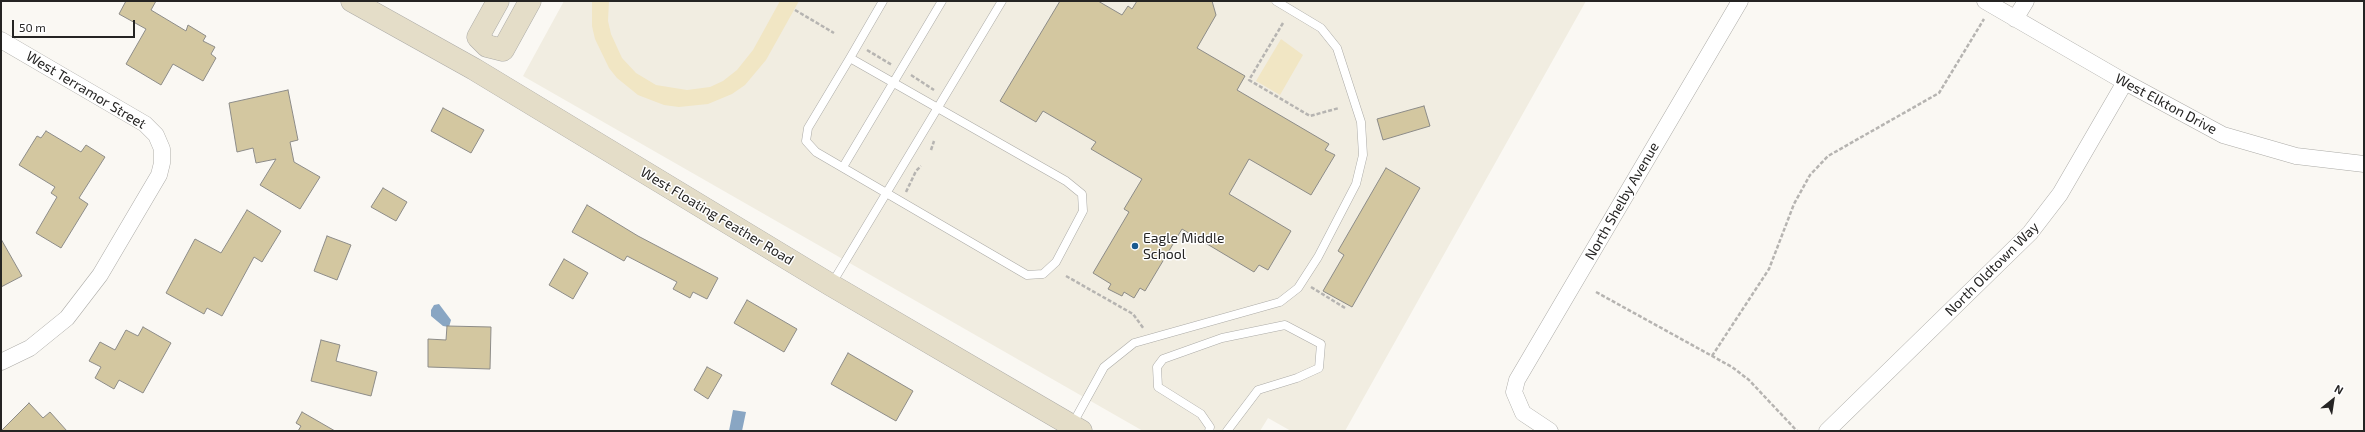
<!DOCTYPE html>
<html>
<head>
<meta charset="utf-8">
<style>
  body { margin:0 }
  #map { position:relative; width:2365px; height:432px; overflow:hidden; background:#faf8f3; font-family:"Exo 2",sans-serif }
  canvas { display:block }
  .frame { position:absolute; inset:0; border:2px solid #252423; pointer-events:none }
  .north { position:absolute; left:2313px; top:380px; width:40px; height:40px; -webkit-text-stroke:3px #fff; paint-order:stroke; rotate:30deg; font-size:11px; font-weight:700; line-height:16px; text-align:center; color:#252423 }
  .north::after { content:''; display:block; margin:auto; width:14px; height:18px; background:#252423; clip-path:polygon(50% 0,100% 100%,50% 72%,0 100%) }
  .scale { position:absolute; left:12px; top:20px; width:123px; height:18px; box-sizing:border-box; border:2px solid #252423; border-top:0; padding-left:5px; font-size:12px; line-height:14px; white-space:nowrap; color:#252423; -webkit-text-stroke:3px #fff; paint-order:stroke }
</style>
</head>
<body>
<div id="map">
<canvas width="2365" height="432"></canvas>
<div class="frame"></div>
<div class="north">N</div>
<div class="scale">50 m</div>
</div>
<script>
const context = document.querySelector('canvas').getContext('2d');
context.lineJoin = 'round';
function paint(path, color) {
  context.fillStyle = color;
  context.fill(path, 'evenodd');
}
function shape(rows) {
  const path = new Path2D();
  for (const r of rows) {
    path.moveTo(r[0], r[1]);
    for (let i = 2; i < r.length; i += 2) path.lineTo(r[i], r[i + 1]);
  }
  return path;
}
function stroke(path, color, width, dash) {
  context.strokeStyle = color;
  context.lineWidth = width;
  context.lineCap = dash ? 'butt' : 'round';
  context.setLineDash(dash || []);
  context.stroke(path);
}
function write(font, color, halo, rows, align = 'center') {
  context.font = font + ' "Exo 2",sans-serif';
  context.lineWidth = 3;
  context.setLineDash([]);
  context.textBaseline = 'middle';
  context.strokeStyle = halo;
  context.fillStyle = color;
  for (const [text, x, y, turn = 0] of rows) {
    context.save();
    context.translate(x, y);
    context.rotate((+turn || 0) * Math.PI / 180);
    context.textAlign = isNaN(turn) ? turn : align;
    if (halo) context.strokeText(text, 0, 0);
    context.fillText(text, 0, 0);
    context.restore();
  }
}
const built = shape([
  [564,1,1586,1,1345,431,1291,431,1268,418,1260,431,1143,431,523,76]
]);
const green = shape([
  [592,1,609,1,608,21,611,34,622,58,636,73,656,85,687,90,710,87,723,81,737,70,753,50,780,1,799,1,766,60,745,85,732,94,708,104,679,107,664,105,638,95,617,78,609,68,595,39,592,26],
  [1281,39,1303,55,1280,95,1256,81]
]);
const water = shape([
  [439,304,451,320,449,327,443,326,431,316,431,310,434,305],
  [733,410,746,412,742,431,729,431]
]);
const building = shape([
  [126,1,156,1,151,10,186,31,188,25,206,36,203,41,215,47,211,54,216,58,203,81,173,64,161,85,126,64,146,29,119,14,126,1],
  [1060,1,1098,1,1122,15,1128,6,1132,9,1137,1,1212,1,1216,15,1197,48,1245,76,1237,90,1329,144,1325,150,1335,155,1311,195,1249,159,1229,194,1291,231,1268,270,1259,265,1254,272,1182,229,1145,291,1140,288,1134,298,1124,292,1122,296,1108,289,1111,284,1093,273,1129,212,1124,209,1142,179,1091,149,1096,142,1043,111,1036,122,1000,101,1060,1],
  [288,90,298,140,290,142,294,162,320,177,300,209,260,185,276,159,256,163,253,148,237,152,229,103,288,90],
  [1424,106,1430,126,1383,140,1377,119,1424,106],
  [443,108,484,130,471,153,431,131,443,108],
  [46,131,81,152,86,145,105,157,79,198,88,204,61,248,36,233,57,197,51,193,55,187,19,165,37,136,41,138,46,131],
  [1386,168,1420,188,1352,307,1323,291,1344,255,1338,251,1386,168],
  [383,188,407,202,396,221,371,207,383,188],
  [587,205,638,236,718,278,707,299,693,292,690,298,673,289,677,282,627,256,624,261,572,232,587,205],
  [247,210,281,231,262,262,254,257,222,316,207,308,204,314,166,293,195,239,221,253,247,210],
  [327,236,351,245,337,280,314,271,327,236],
  [1,239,22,276,1,287,1,239],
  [564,259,588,273,573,299,549,285,564,259],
  [747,300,797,329,784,352,734,323,747,300],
  [447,326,491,327,490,369,428,367,428,339,446,340,447,326],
  [143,327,171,343,143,393,119,380,114,389,95,378,101,367,89,361,100,342,115,350,126,330,138,336,143,327],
  [321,340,340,345,336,361,377,372,371,396,311,381,321,340],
  [848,353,913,391,896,421,831,384,848,353],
  [707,367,722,375,708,399,694,390,707,367],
  [29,403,43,418,50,412,67,431,1,431,29,403],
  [302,412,335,431,298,431,301,426,296,423,302,412]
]);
const path = shape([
  [795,10,834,33],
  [1283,23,1249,80,1310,116,1339,108],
  [867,50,892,65],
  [911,75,934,90],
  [931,150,934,141],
  [906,192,916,171,921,166],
  [1066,276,1133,314,1144,329],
  [1311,287,1345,308],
  [1596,292,1732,367,1749,380,1797,431],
  [1712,356,1769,269,1794,204,1810,175,1828,156,1939,93,1984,19]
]);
const lane = shape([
  [850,58,1066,181,1082,194,1083,211,1056,262,1043,274,1027,275,816,152,806,141,808,128,850,58,883,1],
  [843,167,942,1],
  [831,285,1002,1],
  [1072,425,1104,367,1134,343,1280,302,1298,288,1318,257,1356,184,1363,155,1361,122,1337,48,1321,28,1276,1],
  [1209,431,1210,427,1201,414,1158,387,1157,367,1163,359,1222,338,1285,325,1321,344,1319,368,1297,378,1258,390,1227,431]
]);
const street = shape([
  [1985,1,2125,82,2223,135,2296,156,2364,164],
  [2015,19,2026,1],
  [1,40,145,124,156,135,162,149,162,163,159,175,100,275,67,318,30,348,1,362],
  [1550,431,1523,413,1514,392,1517,380,1740,1],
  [1827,431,2030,233,2060,194,2125,82]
]);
const secondary = shape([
  [352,1,474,69,831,285,1081,431],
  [498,1,478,37,487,46,503,50,530,1]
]);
const markers = [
  [1135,246,4,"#18598f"]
];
const streetNames = [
  ["West Terramor Street",86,90,31],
  ["West Elkton Drive",2166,104,28],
  ["North Shelby Avenue",1622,201,-60],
  ["West Floating Feather Road",717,216,31],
  ["North Oldtown Way",1992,269,-45]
];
const poiNames = [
  ["Eagle Middle",1143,238],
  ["School",1143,254]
];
paint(built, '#f1ede1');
paint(green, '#f1e6c4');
paint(water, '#89a6c3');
paint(building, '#d3c7a0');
stroke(building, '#8d8c88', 1);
stroke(lane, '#acaba7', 9);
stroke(street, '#acaba7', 17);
stroke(secondary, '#acaba7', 23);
stroke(path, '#b6b4b1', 2.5, [4, 2]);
stroke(lane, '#fff', 8);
stroke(street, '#fff', 16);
stroke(secondary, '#e4ddc8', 22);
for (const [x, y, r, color] of markers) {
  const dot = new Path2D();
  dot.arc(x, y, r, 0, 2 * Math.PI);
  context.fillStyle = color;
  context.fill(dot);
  stroke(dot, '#fff', 1.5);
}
write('14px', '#252423', '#fff', streetNames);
write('14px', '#252423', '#fff', poiNames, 'left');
</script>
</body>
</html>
